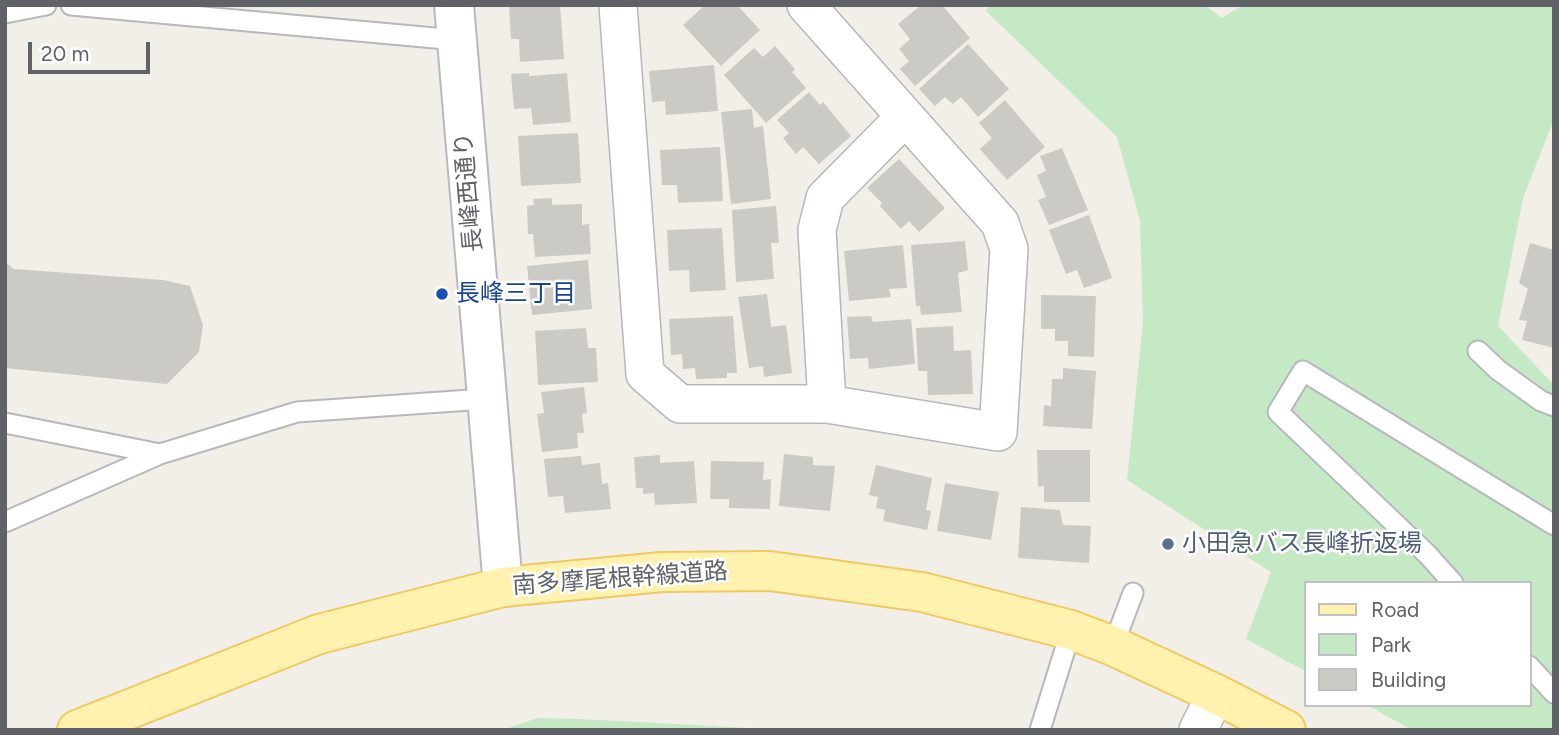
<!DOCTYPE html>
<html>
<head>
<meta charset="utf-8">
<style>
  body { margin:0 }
  #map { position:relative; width:1559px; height:735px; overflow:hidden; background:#f1efe8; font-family:Figtree,sans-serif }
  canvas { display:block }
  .frame { position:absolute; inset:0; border:7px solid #5f6368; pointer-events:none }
  .legend { position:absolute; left:1304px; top:581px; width:228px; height:126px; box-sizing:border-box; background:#fff; border:2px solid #bfc1c3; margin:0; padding:9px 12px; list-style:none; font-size:21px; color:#5f6368 }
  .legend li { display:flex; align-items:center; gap:14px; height:35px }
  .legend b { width:35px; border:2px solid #bfc1c3 }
  .scale { position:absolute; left:28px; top:42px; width:122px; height:32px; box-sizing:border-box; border:4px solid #5f6368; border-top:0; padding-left:9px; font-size:21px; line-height:24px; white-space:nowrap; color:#5f6368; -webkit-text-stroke:5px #fff; paint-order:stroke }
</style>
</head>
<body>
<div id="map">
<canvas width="1559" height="735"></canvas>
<div class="frame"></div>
<ul class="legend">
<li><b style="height:9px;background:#fff2af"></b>Road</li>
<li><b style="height:19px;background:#c5e8c5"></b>Park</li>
<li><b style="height:19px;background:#cccac5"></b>Building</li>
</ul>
<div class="scale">20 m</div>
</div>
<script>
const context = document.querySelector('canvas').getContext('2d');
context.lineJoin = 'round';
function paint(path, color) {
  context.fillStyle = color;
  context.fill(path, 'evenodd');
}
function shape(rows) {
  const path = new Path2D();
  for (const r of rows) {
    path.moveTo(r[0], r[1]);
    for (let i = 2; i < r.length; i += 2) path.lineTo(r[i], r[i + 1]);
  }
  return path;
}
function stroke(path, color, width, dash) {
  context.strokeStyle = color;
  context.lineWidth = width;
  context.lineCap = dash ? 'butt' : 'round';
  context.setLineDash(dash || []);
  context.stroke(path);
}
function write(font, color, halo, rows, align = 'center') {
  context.font = font + ' Figtree,"Noto Sans JP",sans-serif';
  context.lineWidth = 5;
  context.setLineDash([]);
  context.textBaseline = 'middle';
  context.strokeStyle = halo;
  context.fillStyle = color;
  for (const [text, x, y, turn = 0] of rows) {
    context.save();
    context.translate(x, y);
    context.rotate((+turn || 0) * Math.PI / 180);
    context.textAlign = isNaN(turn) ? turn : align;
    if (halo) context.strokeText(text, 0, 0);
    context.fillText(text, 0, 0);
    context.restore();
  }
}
const green = shape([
  [993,5,1204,5,1222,18,1243,5,1554,5,1554,119,1523,198,1498,326,1554,385,1554,730,1412,730,1367,705,1529,705,1529,583,1305,583,1305,671,1246,639,1271,572,1127,480,1143,322,1140,221,1117,137,985,10],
  [537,718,580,719,787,730,503,730]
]);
const building = shape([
  [509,5,560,5,564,59,520,62,519,39,511,39],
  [705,5,737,5,760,30,721,66,683,25],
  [921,5,942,5,970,38,915,86,900,69,909,61,899,49,910,39,898,24],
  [968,44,1009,89,978,117,961,97,953,104,945,97,935,106,919,89],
  [775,46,795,69,792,72,806,88,766,123,724,75,754,48,763,57],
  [714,65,718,111,666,115,665,101,652,102,649,71],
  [529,73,529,76,567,73,571,122,533,125,531,108,514,109,511,74],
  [809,92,820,105,823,102,851,136,819,164,803,147,796,154,783,138,789,133,777,120],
  [1005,100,1045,147,1007,180,980,149,992,138,979,123],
  [752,109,754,128,763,126,771,199,731,204,721,112],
  [578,133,581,183,521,186,518,136],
  [720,147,723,201,678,203,677,185,662,185,660,150],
  [1062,148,1088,210,1049,225,1038,200,1046,197,1037,175,1046,171,1040,156],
  [899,159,945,208,919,232,909,221,901,229,880,206,882,203,867,188],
  [552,198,552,205,582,204,582,225,589,224,591,254,535,257,533,234,528,234,527,206,534,205,533,199],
  [776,206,779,243,771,243,774,279,736,282,732,210],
  [1089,215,1112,278,1084,288,1077,270,1066,274,1049,230],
  [722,228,726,290,690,292,689,270,669,271,667,230],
  [965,241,968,270,958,273,962,312,921,315,920,306,916,306,911,245],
  [1530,243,1554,250,1554,348,1522,340,1527,321,1519,320,1528,289,1519,283],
  [903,245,907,288,889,289,891,297,849,301,844,251],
  [588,260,592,309,532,315,527,266],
  [5,262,14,269,163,280,190,286,203,325,199,352,167,384,5,368],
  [767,294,771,327,786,325,792,373,764,377,763,366,749,368,738,297],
  [1041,295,1096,296,1094,357,1068,356,1068,341,1055,341,1055,329,1041,329],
  [733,316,737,373,727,373,727,378,696,379,695,368,683,369,682,354,671,355,669,319],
  [871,316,873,322,911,319,915,364,869,369,868,358,850,359,847,317],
  [953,326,954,351,971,350,973,394,928,395,927,371,918,371,916,328],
  [586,328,588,348,596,348,598,382,538,385,535,331],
  [1063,368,1096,371,1092,429,1043,426,1044,405,1051,406,1052,379,1063,379],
  [584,387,587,413,582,414,584,433,577,433,578,448,542,452,537,414,544,413,541,392],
  [1037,450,1090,450,1090,502,1044,502,1044,486,1038,487],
  [784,454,813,457,813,465,835,466,830,511,779,506],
  [660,455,660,463,694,461,697,503,655,505,654,493,643,494,643,488,636,488,634,457],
  [581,456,582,465,600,463,602,484,608,483,611,509,565,513,563,496,548,497,544,459],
  [711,461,764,462,763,480,771,479,770,509,729,508,729,499,710,499],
  [876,465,932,478,926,510,931,511,927,530,883,521,885,510,876,508,878,497,869,495],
  [945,483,999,492,991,540,937,531],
  [1021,507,1060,510,1063,525,1091,526,1089,563,1018,558]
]);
const lane = shape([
  [71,5,457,40],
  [5,13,46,5],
  [1478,351,1498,370,1541,401,1554,406],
  [5,423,160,454],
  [5,522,160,454,297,412,485,399],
  [1453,583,1427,554,1278,412,1303,371,1554,525],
  [1113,646,1133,593],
  [1529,666,1554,693],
  [1040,730,1071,630]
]);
const street = shape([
  [618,5,645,374,680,404,827,404,998,432,1009,249,1000,223,806,5],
  [827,404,817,230,825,198,905,117],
  [1198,730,1216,694]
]);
const secondary = shape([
  [454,5,503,587]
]);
const primary = shape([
  [77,730,319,634,503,587,662,572,770,571,922,592,1071,630,1113,646,1216,694,1286,730]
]);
const markers = [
  [442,294,7,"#1a4fb4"],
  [1168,544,7,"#5c6f8a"]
];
const streetNames = [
  ["長峰西通り",469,192,-95],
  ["南多摩尾根幹線道路",620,579,-4]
];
const transitNames = [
  ["長峰三丁目",456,294]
];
const serviceNames = [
  ["小田急バス長峰折返場",1182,544]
];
paint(green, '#c5e8c5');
paint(building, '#cccac5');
stroke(lane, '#b5b8bc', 23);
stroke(street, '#b5b8bc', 40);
stroke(secondary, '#b6babf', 42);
stroke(primary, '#f2c960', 42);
stroke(lane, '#fff', 19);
stroke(street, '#fff', 37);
stroke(secondary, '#fff', 38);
stroke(primary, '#fff2af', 38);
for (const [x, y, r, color] of markers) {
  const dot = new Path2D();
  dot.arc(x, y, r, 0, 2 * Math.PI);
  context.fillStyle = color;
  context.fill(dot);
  stroke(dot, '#fff', 2.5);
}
write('24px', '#5f6368', '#fff', streetNames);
write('24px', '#164399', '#fff', transitNames, 'left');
write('24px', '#4e5e75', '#fff', serviceNames, 'left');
</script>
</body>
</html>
